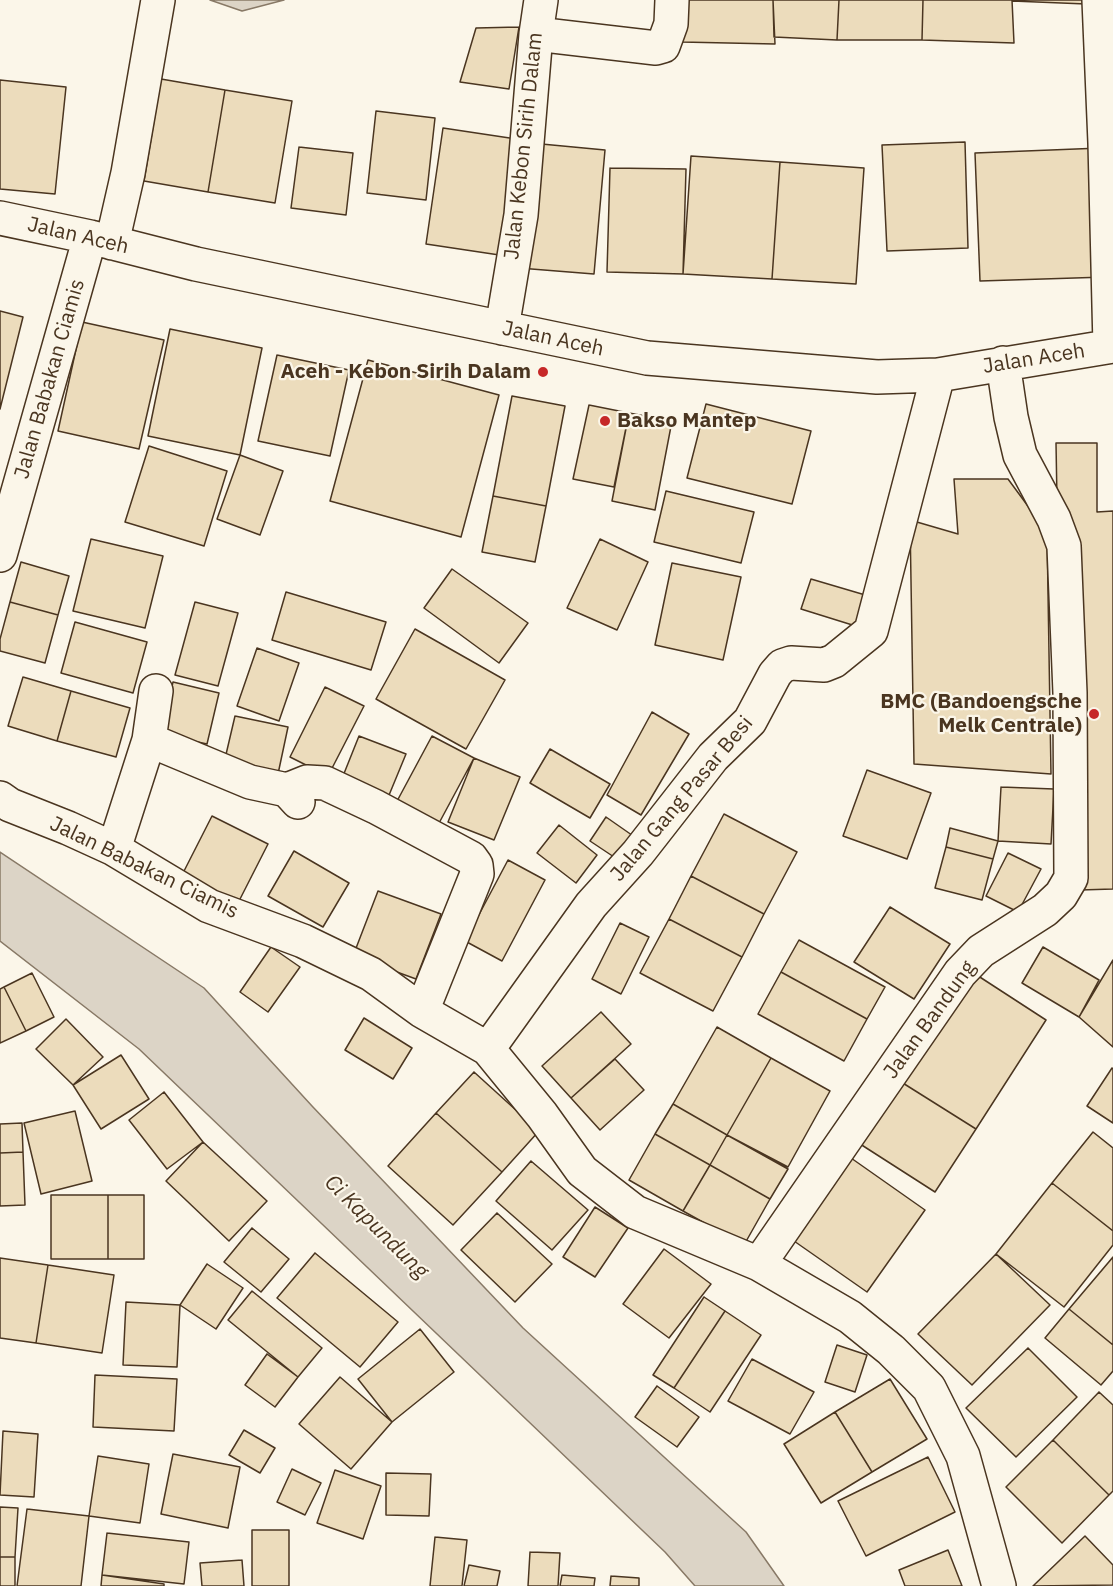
<!DOCTYPE html>
<html>
<head>
<meta charset="utf-8">
<style>
  body { margin:0 }
  canvas { display:block; background:#fbf6e9 }
</style>
</head>
<body>
<canvas width="1113" height="1586"></canvas>
<script>
const context = document.querySelector('canvas').getContext('2d');
context.lineJoin = 'round';
function paint(path, color) {
  context.fillStyle = color;
  context.fill(path, 'evenodd');
}
function shape(rows) {
  const path = new Path2D();
  for (const r of rows) {
    path.moveTo(r[0], r[1]);
    for (let i = 2; i < r.length; i += 2) path.lineTo(r[i], r[i + 1]);
  }
  return path;
}
function stroke(path, color, width, dash) {
  context.strokeStyle = color;
  context.lineWidth = width;
  context.lineCap = dash ? 'butt' : 'round';
  context.setLineDash(dash || []);
  context.stroke(path);
}
function write(font, color, halo, rows, align = 'center') {
  context.font = font + ' "IBM Plex Sans",sans-serif';
  context.lineWidth = 4.5;
  context.setLineDash([]);
  context.textBaseline = 'middle';
  context.strokeStyle = halo;
  context.fillStyle = color;
  for (const [text, x, y, turn = 0] of rows) {
    context.save();
    context.translate(x, y);
    context.rotate((+turn || 0) * Math.PI / 180);
    context.textAlign = isNaN(turn) ? turn : align;
    if (halo) context.strokeText(text, 0, 0);
    context.fillText(text, 0, 0);
    context.restore();
  }
}
const water = shape([
  [210,0,284,0,242,11,210,0],
  [0,852,204,988,312,1106,523,1328,746,1532,784,1586,695,1586,665,1552,139,1049,0,941,0,852]
]);
const building = shape([
  [681,0,773,0,775,44,681,42,681,0],
  [773,0,839,0,837,40,774,37,773,0],
  [839,0,923,0,922,40,837,40,839,0],
  [923,0,1012,0,1014,43,922,40,923,0],
  [1012,0,1087,0,1086,4,1012,1,1012,0],
  [519,27,509,89,460,82,476,28,519,27],
  [161,79,225,90,208,192,144,181,161,79],
  [0,80,66,87,55,194,0,189,0,80],
  [225,90,292,101,275,203,208,192,225,90],
  [376,111,435,118,426,200,367,193,376,111],
  [443,128,523,140,506,256,426,244,443,128],
  [965,142,968,248,887,251,882,145,965,142],
  [531,143,605,150,594,274,519,268,531,143],
  [299,147,353,153,346,215,291,208,299,147],
  [1101,148,1106,277,980,281,975,153,1101,148],
  [691,156,780,162,772,279,683,274,691,156],
  [780,162,864,168,856,284,772,279,780,162],
  [610,168,686,169,683,274,607,272,610,168],
  [0,311,23,317,0,409,0,311],
  [82,322,164,340,139,449,58,431,82,322],
  [170,329,262,348,240,455,148,436,170,329],
  [277,355,349,370,330,456,258,441,277,355],
  [368,360,499,395,461,537,330,501,368,360],
  [512,396,565,406,546,506,493,496,512,396],
  [706,404,811,431,792,504,687,478,706,404],
  [589,405,629,413,614,487,573,479,589,405],
  [629,413,672,421,655,510,612,501,629,413],
  [1056,443,1097,443,1097,512,1113,511,1113,889,1080,890,1057,501,1056,443],
  [149,446,227,471,204,546,125,522,149,446],
  [240,455,283,471,260,535,217,519,240,455],
  [954,479,1008,479,1047,532,1051,774,914,764,910,520,958,534,954,479],
  [666,491,754,512,741,563,654,542,666,491],
  [493,496,546,506,535,562,482,552,493,496],
  [91,539,163,556,145,628,73,611,91,539],
  [600,539,648,562,617,630,567,608,600,539],
  [21,562,69,576,58,615,10,602,21,562],
  [672,563,741,577,723,660,655,645,672,563],
  [452,569,528,623,499,663,424,608,452,569],
  [811,579,872,597,862,628,801,609,811,579],
  [286,592,386,622,371,670,272,640,286,592],
  [10,602,58,615,45,663,0,651,0,639,10,602],
  [195,602,238,613,218,686,175,675,195,602],
  [75,622,147,642,133,693,61,673,75,622],
  [415,629,505,680,466,749,376,699,415,629],
  [257,648,299,663,279,721,237,706,257,648],
  [23,677,71,691,57,741,8,726,23,677],
  [173,682,219,693,207,744,161,734,173,682],
  [325,687,364,706,328,776,290,757,325,687],
  [71,691,130,708,116,757,57,741,71,691],
  [652,712,689,734,641,815,607,795,652,712],
  [235,716,288,727,278,774,224,763,235,716],
  [359,736,406,754,387,800,341,781,359,736],
  [432,736,474,758,438,825,396,803,432,736],
  [550,749,610,784,590,818,530,783,550,749],
  [474,758,520,777,494,840,448,822,474,758],
  [867,770,931,793,907,859,843,836,867,770],
  [1001,787,1054,789,1051,844,998,841,1001,787],
  [724,814,797,852,764,914,691,876,724,814],
  [212,816,268,844,238,903,182,875,212,816],
  [606,817,639,840,623,863,590,841,606,817],
  [559,825,597,855,576,883,537,853,559,825],
  [950,828,998,841,993,859,946,847,950,828],
  [946,847,993,859,982,900,935,888,946,847],
  [294,851,349,883,323,927,268,896,294,851],
  [1008,853,1041,869,1018,912,986,896,1008,853],
  [508,860,545,880,502,961,465,941,508,860],
  [691,876,764,914,742,957,669,919,691,876],
  [378,891,441,914,416,979,353,956,378,891],
  [890,907,950,944,914,999,854,962,890,907],
  [669,919,742,957,713,1011,640,973,669,919],
  [620,923,649,937,621,994,592,979,620,923],
  [799,940,885,987,867,1019,781,972,799,940],
  [271,947,300,967,268,1012,240,992,271,947],
  [1043,947,1099,980,1079,1017,1022,983,1043,947],
  [1113,960,1113,1047,1079,1017,1113,960],
  [969,970,1046,1020,976,1129,898,1080,969,970],
  [781,972,867,1019,844,1061,758,1014,781,972],
  [32,973,54,1017,26,1031,4,987,32,973],
  [4,987,26,1031,0,1043,0,989,4,987],
  [601,1012,631,1044,571,1098,542,1066,601,1012],
  [364,1018,412,1048,393,1079,345,1050,364,1018],
  [66,1019,103,1057,73,1085,36,1049,66,1019],
  [717,1027,771,1058,727,1135,673,1104,717,1027],
  [121,1055,149,1099,101,1129,73,1085,121,1055],
  [771,1058,830,1091,788,1167,727,1135,771,1058],
  [615,1059,644,1090,600,1130,571,1098,615,1059],
  [1112,1068,1113,1069,1113,1123,1087,1106,1112,1068],
  [474,1072,539,1131,502,1172,436,1113,474,1072],
  [898,1080,976,1129,935,1192,857,1142,898,1080],
  [164,1092,203,1142,167,1169,129,1120,164,1092],
  [673,1104,727,1135,710,1165,655,1134,673,1104],
  [75,1111,92,1181,41,1194,24,1123,75,1111],
  [436,1113,502,1172,453,1225,388,1166,436,1113],
  [22,1123,23,1152,0,1153,0,1124,22,1123],
  [1093,1132,1113,1148,1113,1231,1052,1183,1093,1132],
  [655,1134,710,1165,683,1211,629,1180,655,1134],
  [727,1135,788,1169,770,1199,710,1165,727,1135],
  [203,1142,267,1201,229,1241,166,1181,203,1142],
  [23,1152,25,1205,0,1206,0,1153,23,1152],
  [851,1158,925,1210,867,1292,794,1241,851,1158],
  [531,1161,588,1210,552,1250,496,1201,531,1161],
  [710,1165,770,1199,744,1245,683,1211,710,1165],
  [1052,1183,1113,1231,1113,1245,1064,1307,996,1254,1052,1183],
  [51,1195,108,1195,108,1259,51,1259,51,1195],
  [108,1195,144,1195,144,1259,108,1259,108,1195],
  [595,1207,628,1228,595,1277,563,1257,595,1207],
  [497,1213,552,1264,515,1302,461,1250,497,1213],
  [252,1228,289,1259,261,1292,224,1262,252,1228],
  [664,1249,711,1284,669,1338,623,1304,664,1249],
  [315,1253,398,1322,360,1367,277,1298,315,1253],
  [996,1254,1050,1305,972,1385,918,1334,996,1254],
  [1113,1257,1113,1345,1069,1309,1113,1257],
  [0,1258,48,1265,36,1343,0,1338,0,1258],
  [207,1264,243,1288,216,1329,180,1305,207,1264],
  [48,1265,114,1275,102,1353,36,1343,48,1265],
  [252,1291,322,1348,298,1377,228,1320,252,1291],
  [704,1297,725,1311,674,1388,653,1375,704,1297],
  [126,1302,180,1305,177,1367,123,1365,126,1302],
  [1069,1309,1113,1345,1113,1371,1101,1385,1045,1338,1069,1309],
  [725,1311,761,1335,710,1412,674,1388,725,1311],
  [420,1329,454,1372,392,1422,358,1379,420,1329],
  [837,1345,867,1355,855,1392,825,1382,837,1345],
  [1028,1348,1077,1397,1016,1457,966,1408,1028,1348],
  [267,1354,298,1377,275,1407,245,1385,267,1354],
  [752,1359,814,1392,790,1434,728,1401,752,1359],
  [95,1375,177,1379,174,1431,93,1427,95,1375],
  [340,1377,392,1422,351,1469,299,1424,340,1377],
  [890,1379,927,1439,872,1472,835,1412,890,1379],
  [657,1386,699,1417,677,1447,635,1417,657,1386],
  [1099,1392,1113,1405,1113,1491,1109,1495,1053,1440,1099,1392],
  [835,1412,872,1472,821,1503,784,1444,835,1412],
  [244,1430,275,1448,260,1473,229,1455,244,1430],
  [3,1431,38,1434,34,1497,0,1495,3,1431],
  [1053,1440,1109,1495,1062,1543,1006,1487,1053,1440],
  [173,1454,240,1467,228,1528,161,1514,173,1454],
  [98,1456,149,1464,140,1523,89,1516,98,1456],
  [928,1457,955,1512,866,1556,838,1501,928,1457],
  [292,1469,321,1483,305,1515,277,1502,292,1469],
  [335,1470,381,1486,363,1539,317,1523,335,1470],
  [386,1473,431,1474,429,1516,386,1515,386,1473],
  [0,1507,18,1508,15,1557,0,1557,0,1507],
  [27,1509,89,1516,81,1586,17,1586,27,1509],
  [252,1530,289,1530,289,1586,252,1586,252,1530],
  [107,1533,189,1542,184,1584,102,1575,107,1533],
  [1085,1536,1113,1565,1113,1585,1033,1586,1085,1536],
  [435,1537,467,1540,462,1586,430,1586,435,1537],
  [948,1550,962,1586,905,1586,899,1570,948,1550],
  [530,1552,560,1553,558,1586,528,1586,530,1552],
  [0,1557,15,1557,15,1586,0,1586,0,1557],
  [242,1560,244,1586,202,1586,200,1563,242,1560],
  [469,1565,500,1571,497,1586,464,1586,469,1565],
  [102,1575,164,1584,164,1586,101,1586,102,1575],
  [562,1575,595,1578,594,1586,560,1586,562,1575],
  [611,1576,639,1578,639,1586,610,1586,611,1576]
]);
const minor = shape([
  [1099,0,1105,143,1110,346],
  [536,34,656,48,663,46,671,24,672,0],
  [0,218,90,237,196,264,647,358,877,377,938,375,1113,346],
  [112,243,128,173,158,0],
  [502,328,521,215,536,34,541,0],
  [0,555,90,237],
  [149,740,250,782,287,790,298,802],
  [287,790,307,782,325,783,376,807,471,858,476,865,477,874,422,1011],
  [0,798,10,805,68,828,114,849,209,906,303,941,371,974,422,1011,488,1049,542,1115,582,1171,635,1212,759,1264,850,1317,891,1350,929,1388,963,1456,999,1586],
  [114,849,149,740,156,691],
  [488,1049,591,905,638,853,713,757,750,721,775,674,782,666,791,663,824,665,834,661,871,631,938,375],
  [759,1264,960,973,981,951,1045,910,1061,895,1071,878,1070,693,1064,546,1054,519,1020,455,1011,417,1003,363]
]);
const markers = [
  [543,372,6,"#c62828"],
  [605,421,6,"#c62828"],
  [1094,714,6,"#c62828"]
];
const streetNames = [
  ["Jalan Kebon Sirih Dalam",524,146,-84],
  ["Jalan Aceh",78,236,13],
  ["Jalan Aceh",553,339,12],
  ["Jalan Aceh",1034,359,-9],
  ["Jalan Babakan Ciamis",50,379,-74],
  ["Jalan Gang Pasar Besi",682,799,-50],
  ["Jalan Babakan Ciamis",144,868,26],
  ["Jalan Bandung",930,1020,-54]
];
const poiNames = [
  ["Aceh - Kebon Sirih Dalam",531,372],
  ["Bakso Mantep",617,421,"left"],
  ["BMC (Bandoengsche",1082,702],
  ["Melk Centrale)",1082,726]
];
const waterNames = [
  ["Ci Kapundung",376,1227,45]
];
paint(water, '#dcd4c6');
stroke(water, '#887966', 1.5);
paint(building, '#ecdcbc');
stroke(building, '#4a3520', 1.5);
stroke(minor, '#4a3520', 36);
stroke(minor, '#fbf6e9', 33);
for (const [x, y, r, color] of markers) {
  const dot = new Path2D();
  dot.arc(x, y, r, 0, 2 * Math.PI);
  context.fillStyle = color;
  context.fill(dot);
  stroke(dot, '#fbf6e9', 2);
}
write('21px', '#4a3520', '#fbf6e9', streetNames);
write('bold 21px', '#4a3520', '#fbf6e9', poiNames, 'right');
write('italic 22px', '#4a3520', '#fbf6e9', waterNames);
</script>
</body>
</html>
